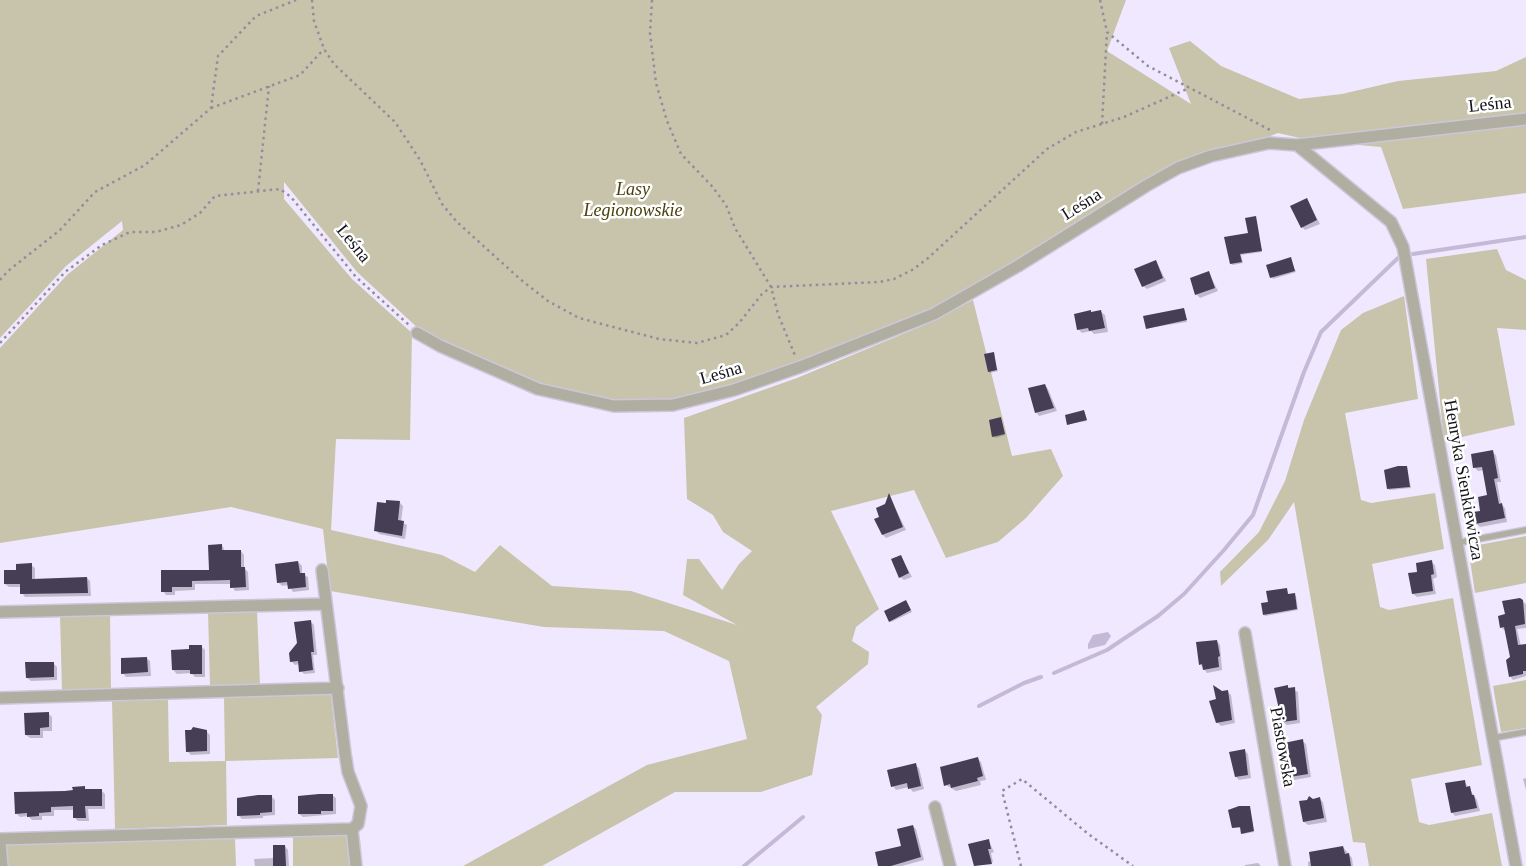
<!DOCTYPE html>
<html>
<head>
<meta charset="utf-8">
<style>
  body { margin:0 }
  canvas { display:block; background:#efe8fe }
</style>
</head>
<body>
<canvas width="1526" height="866"></canvas>
<script>
const context = document.querySelector('canvas').getContext('2d');
context.lineJoin = 'round';
function paint(path, color) {
  context.fillStyle = color;
  context.fill(path, 'evenodd');
}
function shape(rows) {
  const path = new Path2D();
  for (const r of rows) {
    path.moveTo(r[0], r[1]);
    for (let i = 2; i < r.length; i += 2) path.lineTo(r[i], r[i + 1]);
  }
  return path;
}
function stroke(path, color, width, dash) {
  context.strokeStyle = color;
  context.lineWidth = width;
  context.lineCap = dash ? 'butt' : 'round';
  context.setLineDash(dash || []);
  context.stroke(path);
}
function write(font, color, halo, rows, align = 'center') {
  context.font = font + ' "Times New Roman",serif';
  context.lineWidth = 5;
  context.setLineDash([]);
  context.textBaseline = 'middle';
  context.strokeStyle = halo;
  context.fillStyle = color;
  for (const [text, x, y, turn = 0] of rows) {
    context.save();
    context.translate(x, y);
    context.rotate((+turn || 0) * Math.PI / 180);
    context.textAlign = isNaN(turn) ? turn : align;
    if (halo) context.strokeText(text, 0, 0);
    context.fillText(text, 0, 0);
    context.restore();
  }
}
const green = shape([
  [0,0,1126,0,1107,51,1191,104,1169,48,1190,41,1221,66,1299,99,1342,94,1398,81,1496,71,1526,57,1526,193,1403,209,1381,147,1313,141,1278,133,1186,169,921,314,733,387,670,401,616,403,532,385,420,330,357,272,284,182,284,199,352,279,412,333,410,440,336,439,331,530,442,555,475,572,500,545,552,586,631,591,737,625,683,595,687,559,699,559,722,590,739,564,752,551,723,532,713,515,687,499,684,418,797,378,922,326,973,300,1012,456,1051,449,1063,476,1026,518,998,542,946,558,914,490,831,511,879,609,856,627,852,641,869,652,868,664,816,707,822,715,812,775,761,792,675,792,542,866,463,866,647,765,747,739,729,661,664,631,544,627,330,591,323,529,231,507,0,543,0,348,67,275,123,230,122,221,66,266,0,338],
  [1497,249,1506,270,1526,280,1526,330,1497,328,1515,425,1444,441,1426,259],
  [1404,296,1418,399,1345,413,1361,500,1371,503,1435,493,1444,549,1372,564,1380,607,1389,610,1453,598,1482,765,1411,779,1419,822,1429,825,1492,813,1502,866,1369,866,1365,843,1353,842,1294,502,1268,540,1221,586,1220,572,1259,532,1285,481,1304,420,1341,330,1363,313],
  [1526,536,1526,583,1475,593,1468,547],
  [257,610,260,685,210,686,208,611],
  [110,614,111,689,62,691,60,615],
  [1526,680,1526,728,1501,732,1493,686],
  [328,693,331,695,338,758,226,761,227,825,115,829,112,699,168,697,169,762,225,761,224,696],
  [347,834,351,866,293,866,293,836],
  [235,837,236,866,5,866,5,847,9,843]
]);
const water = shape([
  [1108,632,1111,636,1105,645,1088,649,1088,644,1093,635]
]);
const shadow = shape([
  [1307,199,1320,224,1305,230,1302,227],
  [1255,218,1262,252,1241,255,1243,263,1233,265,1231,264,1249,234],
  [1290,258,1296,272,1273,279,1267,266],
  [1156,261,1166,281,1147,289,1143,286],
  [1209,273,1218,291,1200,298,1196,294],
  [1184,309,1187,322,1148,328],
  [1101,312,1105,315,1108,332,1094,334,1091,331,1082,333,1078,329],
  [993,354,998,371,990,373,989,372],
  [1045,385,1048,389,1057,411,1039,416,1036,412],
  [1084,412,1087,421,1068,424],
  [1001,419,1005,435,995,438,994,436],
  [1492,452,1496,455,1501,482,1497,482,1501,504,1505,508,1507,522,1480,527,1477,524,1475,513,1482,512,1488,496,1484,470,1478,471,1474,467],
  [1407,467,1411,488,1390,490,1388,489],
  [889,495,906,530,886,538,883,535,881,517],
  [379,503,400,503,403,506,401,522,407,525,405,539,379,534,376,530],
  [222,545,225,551,241,551,244,555,244,568,248,572,249,590,235,591,231,584,195,584,195,590,175,591,175,595,166,595,163,591,162,571,210,571],
  [901,556,912,577,904,580,900,577],
  [298,562,302,566,302,574,308,577,309,590,293,592,289,585,282,586,278,582],
  [1431,562,1435,565,1437,577,1433,579,1436,594,1417,597,1413,594,1410,574,1419,573],
  [31,565,35,568,35,580,87,578,90,581,91,596,25,597,22,593,21,587,9,587,5,584,17,571],
  [1286,589,1289,595,1296,596,1298,610,1265,616,1264,614,1269,603],
  [1522,601,1526,604,1526,628,1517,629,1521,646,1526,645,1526,676,1513,680,1510,676,1512,658,1505,631,1501,627,1506,616],
  [907,603,912,612,891,622,890,621],
  [311,622,314,625,317,655,313,655,315,673,304,674,301,671,300,664,295,665,292,662],
  [1217,641,1220,645,1222,670,1207,673,1200,664],
  [201,646,205,650,205,677,195,677,191,673,177,674,173,670,191,650],
  [146,658,150,661,151,676,126,677,123,673],
  [53,663,57,667,57,680,31,681,27,678],
  [1288,687,1298,692,1300,723,1287,725,1283,722,1275,689],
  [1228,692,1231,695,1235,723,1221,726,1217,722,1217,700,1222,693],
  [48,713,52,717,52,731,43,731,43,738,30,738,26,735],
  [206,731,210,735,210,754,191,755,187,751],
  [1302,741,1306,744,1311,777,1294,780,1291,776],
  [1245,751,1248,754,1251,778,1239,780,1236,777],
  [978,759,981,762,986,780,980,781,981,785,956,791,946,785],
  [915,765,919,768,924,789,913,792,909,787,896,790,893,786],
  [1526,778,1526,790,1523,779],
  [1464,781,1477,800,1480,811,1455,816,1452,812],
  [74,788,101,790,105,794,105,809,88,809,89,821,78,821,75,818,74,810,54,810,54,816,42,816,42,820,32,820,28,816,20,817,16,813,74,790],
  [332,795,336,798,336,814,303,817,299,814],
  [271,796,275,800,275,815,263,816,263,818,242,819,238,815],
  [1320,799,1323,802,1327,822,1308,825,1304,822],
  [1249,807,1254,832,1243,834,1241,828,1233,828],
  [913,826,916,829,924,860,902,866,879,866,902,847],
  [989,841,994,852,991,853,993,862,975,866,970,845],
  [285,846,288,850,289,866,255,866,254,859,274,858],
  [1343,847,1352,858,1353,866,1308,866,1308,862],
  [1258,863,1261,866,1245,866,1245,865]
]);
const stream = shape([
  [1413,254,1526,237],
  [1054,673,1107,650,1158,616,1184,594,1224,550,1253,515,1304,372,1321,332,1398,258],
  [979,706,1024,683,1041,677],
  [744,866,803,817]
]);
const building = shape([
  [1307,198,1317,220,1301,228,1290,206],
  [1256,216,1262,251,1240,254,1242,262,1230,264,1224,237,1248,233,1245,218],
  [1291,257,1295,271,1270,278,1266,265],
  [1156,260,1163,278,1142,287,1134,269],
  [1209,271,1215,288,1195,295,1190,278],
  [1184,308,1187,320,1146,329,1143,316],
  [1091,310,1091,312,1101,310,1105,328,1089,331,1088,328,1077,330,1074,314],
  [994,352,997,370,988,372,984,354],
  [1045,384,1054,408,1035,413,1028,388],
  [1084,410,1087,420,1067,425,1065,415],
  [1001,417,1005,434,992,437,989,420],
  [1493,450,1498,478,1494,479,1499,504,1502,503,1505,518,1475,524,1473,512,1480,511,1478,497,1487,495,1482,467,1473,468,1471,454],
  [1398,466,1407,466,1410,487,1387,489,1384,470],
  [889,493,903,527,882,535,874,519,879,517,876,508,885,504],
  [386,500,400,501,398,520,404,521,402,536,374,531,377,502,386,503],
  [222,544,222,550,241,550,241,567,245,567,246,587,230,588,230,580,192,581,192,587,172,587,172,592,161,592,161,570,209,570,208,545],
  [901,555,909,573,899,578,891,559],
  [1432,560,1434,574,1431,575,1433,591,1412,594,1408,573,1417,572,1416,563],
  [298,561,300,573,305,573,306,587,288,589,287,582,277,583,275,564],
  [32,563,32,579,87,577,88,593,20,594,20,584,4,584,4,570,16,570,16,564],
  [1287,588,1288,594,1295,593,1297,609,1263,615,1261,603,1268,602,1266,591],
  [1520,598,1523,600,1525,624,1515,626,1518,645,1526,644,1526,671,1523,671,1523,674,1509,677,1506,660,1510,657,1504,627,1500,628,1498,616,1505,614,1502,601],
  [906,600,911,610,889,622,884,611],
  [311,620,314,652,311,652,313,670,299,672,298,661,290,662,289,653,297,643,294,622],
  [1217,640,1220,656,1218,657,1219,667,1203,670,1202,664,1199,665,1196,642],
  [189,645,202,645,202,674,190,674,190,670,172,670,171,650,189,649],
  [147,657,148,672,121,674,121,658],
  [25,662,54,662,54,677,26,678],
  [1213,685,1222,691,1228,690,1232,720,1216,723,1209,701,1216,699],
  [1288,685,1288,688,1295,687,1297,720,1282,722,1274,688],
  [49,712,49,727,40,728,40,735,25,735,24,713],
  [193,727,207,730,207,751,186,752,185,730,191,730],
  [1303,739,1308,774,1290,777,1284,743],
  [1245,749,1248,775,1235,777,1229,752],
  [978,757,983,776,977,778,978,781,951,788,950,784,944,786,940,767],
  [916,763,921,786,908,789,907,783,891,787,887,770],
  [1465,780,1466,787,1470,786,1472,795,1474,795,1477,808,1451,813,1445,783],
  [85,786,85,789,102,789,102,806,85,806,86,818,73,818,73,806,51,807,51,812,39,813,39,816,27,817,27,813,15,814,14,792,65,791,73,790,72,787],
  [319,794,333,794,333,811,321,811,321,814,298,814,298,796],
  [258,795,272,795,272,812,260,813,260,815,237,816,237,798],
  [1309,796,1313,799,1320,797,1324,818,1303,822,1299,801,1307,800],
  [1239,806,1250,806,1254,831,1241,834,1240,827,1232,828,1228,810],
  [913,825,921,857,891,866,878,866,875,852,901,846,897,829],
  [989,839,991,849,988,849,992,864,974,866,968,844],
  [273,845,285,845,286,866,273,866],
  [1343,846,1345,854,1349,853,1351,866,1311,866,1309,852]
]);
const path = shape([
  [312,0,314,21,324,49,334,64,395,122,420,160,442,204,457,222,520,279,548,301,579,318,659,339,697,343,726,335,739,323,762,294,771,287,879,282,894,279,912,270,927,259,1047,149,1076,132,1124,117,1189,88],
  [652,0,650,33,656,83,667,121,681,154,711,185,726,205,735,228,771,287,778,314,796,358],
  [1100,0,1107,32,1148,66,1272,131],
  [211,108,300,75,324,49],
  [1102,124,1107,32],
  [258,191,269,86],
  [0,280,8,271,60,230,95,192,145,165,211,108,218,56,256,16,296,0],
  [0,343,65,272,102,245,130,232,156,232,181,225,200,213,215,196,280,189,291,197,356,277,409,325],
  [1021,866,1002,791,1022,779,1087,833,1133,866]
]);
const service = shape([
  [1457,543,1526,530],
  [1493,738,1526,732]
]);
const minor = shape([
  [1297,145,1391,222,1403,247,1516,866],
  [417,333,440,346,538,389,614,406,673,405,734,390,800,367,934,314,1018,266,1146,186,1178,168,1211,156,1269,143,1297,145,1526,119],
  [0,612,326,604],
  [1245,633,1285,866],
  [0,698,338,688],
  [935,807,950,866],
  [352,829,356,866],
  [0,839,352,829,358,824,361,806,348,772,345,753,322,570],
  [0,843,2,866]
]);
const streetNames = [
  ["Leśna",1490,105,-6],
  ["Leśna",1082,205,-32],
  ["Leśna",353,244,51],
  ["Leśna",721,374,-16],
  ["Henryka Sienkiewicza",1463,480,80],
  ["Piastowska",1282,747,80]
];
const parkNames = [
  ["Lasy",633,190],
  ["Legionowskie",633,211]
];
paint(green, '#c8c4ab');
paint(water, '#c4bad7');
paint(shadow, '#0003');
stroke(stream, '#c4bad7', 4);
paint(building, '#463e55');
stroke(service, '#ccc6da', 8);
stroke(minor, '#ccc6da', 14);
stroke(path, '#928d9d', 2.5, [2.5, 4]);
stroke(service, '#b0aea1', 5.5);
stroke(minor, '#b0aea1', 11);
write('18px', '#15131a', '#fff', streetNames);
write('italic 18px', '#4a400b', '#fff', parkNames);
</script>
</body>
</html>
